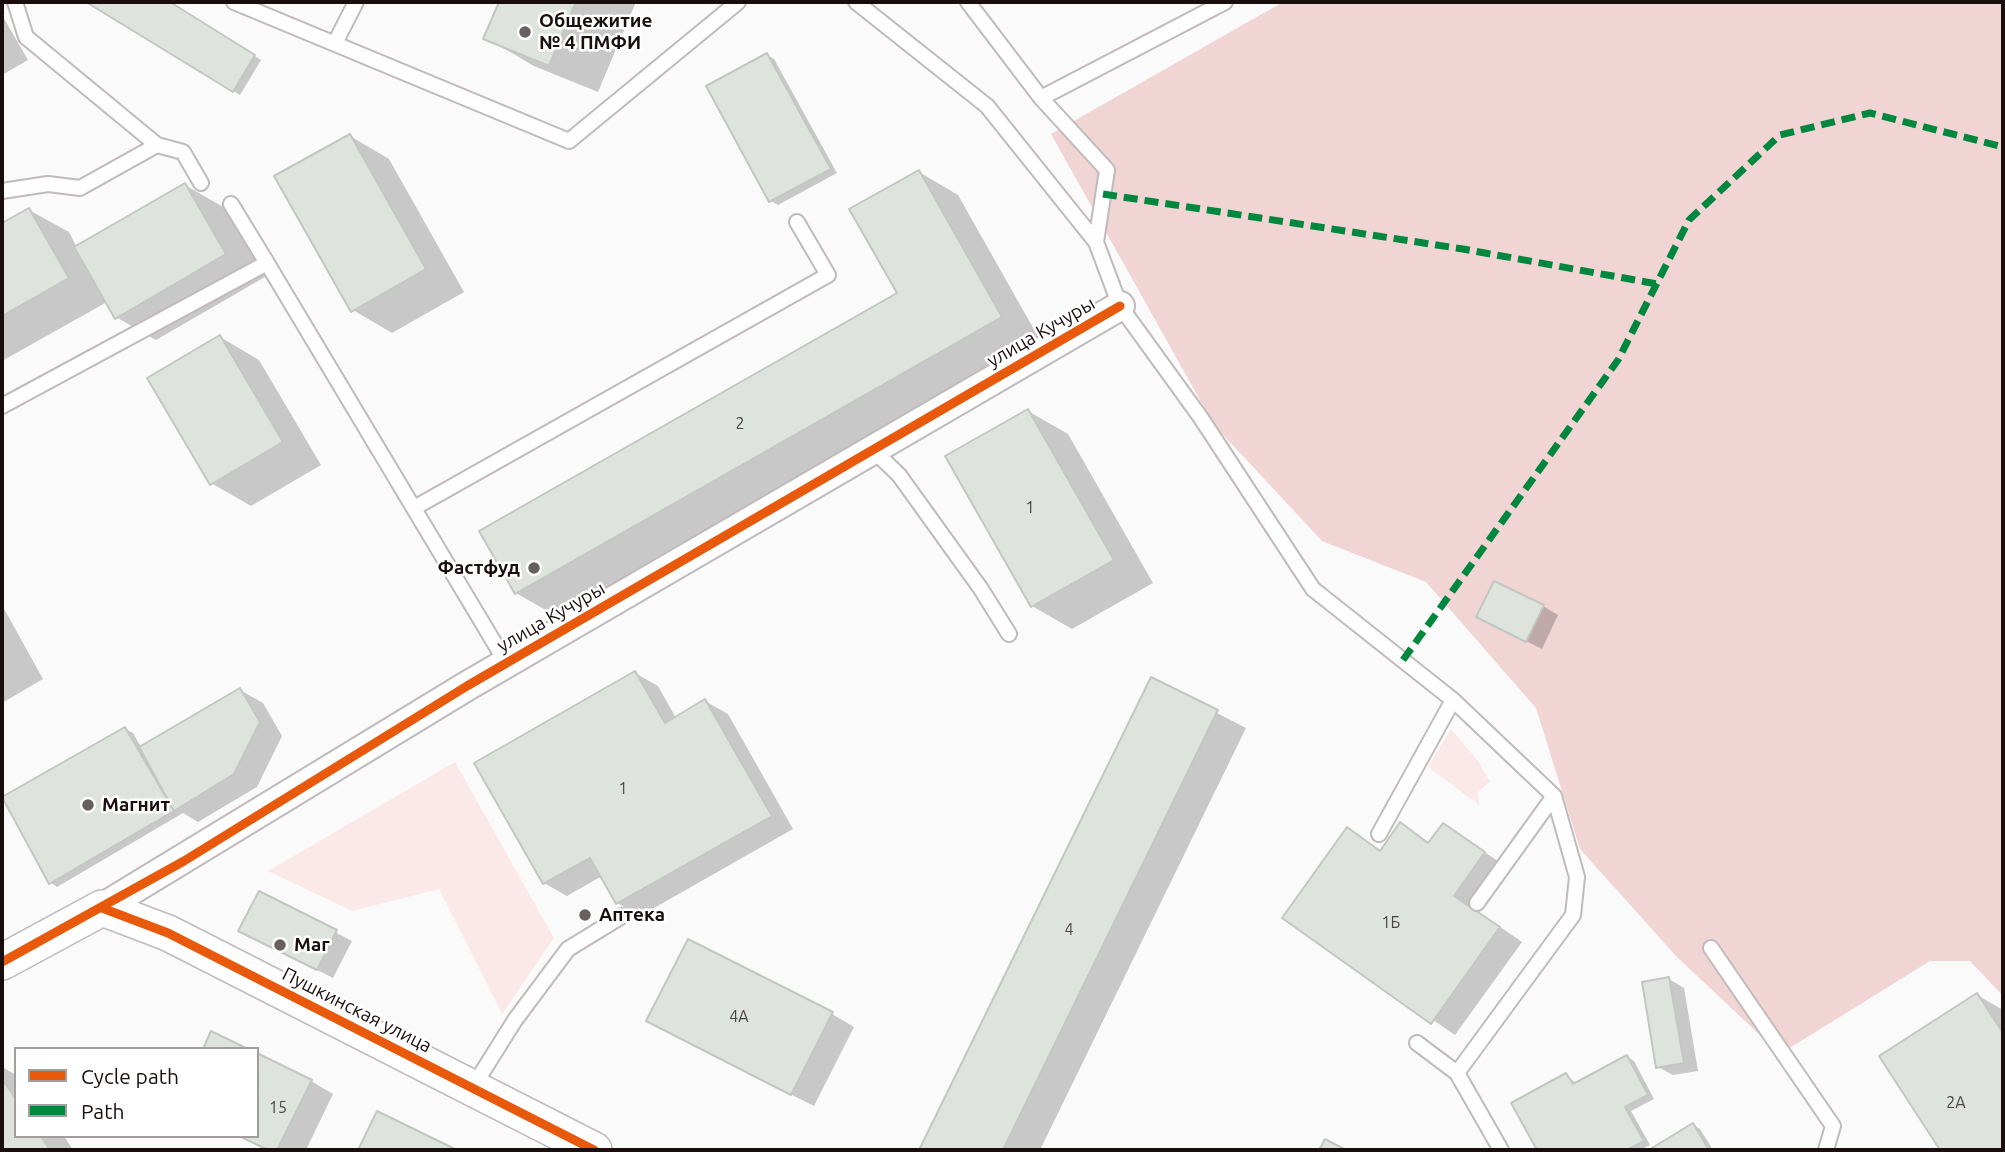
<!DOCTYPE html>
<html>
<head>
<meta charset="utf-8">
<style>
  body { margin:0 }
  #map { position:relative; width:2005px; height:1152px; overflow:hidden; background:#fafafa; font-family:Ubuntu,sans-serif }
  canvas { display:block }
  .frame { position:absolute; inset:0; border:4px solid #190d0d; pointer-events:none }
  .legend { position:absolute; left:14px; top:1047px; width:245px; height:91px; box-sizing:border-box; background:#fff; border:2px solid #a39e9e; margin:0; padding:9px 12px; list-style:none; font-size:21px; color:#190d0d }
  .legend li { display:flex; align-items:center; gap:14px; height:35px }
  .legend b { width:35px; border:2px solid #a39e9e }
</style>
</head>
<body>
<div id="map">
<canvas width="2005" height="1152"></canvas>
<div class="frame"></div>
<ul class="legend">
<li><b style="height:9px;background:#e8590c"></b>Cycle path</li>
<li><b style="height:9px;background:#00873e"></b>Path</li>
</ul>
</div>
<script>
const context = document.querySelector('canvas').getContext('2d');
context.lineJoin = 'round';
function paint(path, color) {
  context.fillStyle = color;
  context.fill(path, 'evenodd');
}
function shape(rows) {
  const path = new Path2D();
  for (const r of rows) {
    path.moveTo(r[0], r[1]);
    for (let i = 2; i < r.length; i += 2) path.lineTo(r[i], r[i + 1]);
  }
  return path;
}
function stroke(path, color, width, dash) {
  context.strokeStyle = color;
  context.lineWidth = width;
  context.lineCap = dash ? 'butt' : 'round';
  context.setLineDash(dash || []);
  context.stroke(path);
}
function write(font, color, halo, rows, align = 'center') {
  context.font = font + ' Ubuntu,sans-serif';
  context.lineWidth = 5;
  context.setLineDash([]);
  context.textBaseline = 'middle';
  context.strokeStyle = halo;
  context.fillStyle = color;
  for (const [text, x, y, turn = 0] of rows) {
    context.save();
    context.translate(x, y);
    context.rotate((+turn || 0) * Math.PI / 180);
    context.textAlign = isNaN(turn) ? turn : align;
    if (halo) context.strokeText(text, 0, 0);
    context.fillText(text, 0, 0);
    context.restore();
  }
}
const green = shape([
  [1451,729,1478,761,1490,782,1478,792,1479,805,1428,767],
  [455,762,554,938,502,1014,439,889,352,911,268,871]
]);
const forest = shape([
  [1283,2,2003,2,2003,996,1970,961,1930,961,1780,1054,1676,956,1580,849,1536,708,1426,582,1322,541,1214,425,1051,134]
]);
const shadow = shape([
  [89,2,167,2,261,60,240,95],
  [501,2,636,2,598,92,534,66,486,38],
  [2,15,28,60,2,75],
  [767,55,774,59,837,173,778,205,771,201],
  [350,136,389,159,464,292,392,333,353,310],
  [919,172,958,195,1040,340,556,616,516,593,899,294],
  [185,185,225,208,265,277,156,340,116,317,107,302,2,361,2,225,29,210,69,232,77,248],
  [220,337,259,360,321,465,251,506,211,483],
  [1028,411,1068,434,1153,583,1072,629,1032,606],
  [2,605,43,679,2,703],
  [1543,606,1558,615,1542,649,1494,625],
  [635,673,658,686,676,718,705,701,728,714,793,829,640,916,617,903,602,876,567,896,544,883],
  [1151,679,1246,728,1040,1150,921,1150],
  [240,690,263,703,282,736,257,787,198,822,183,813,57,887,50,882,125,729,133,733,141,747],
  [1400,825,1430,843,1443,825,1507,867,1476,910,1522,942,1455,1035,1285,918,1347,830,1382,851],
  [259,893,352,941,333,978,256,939],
  [1669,979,1684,988,1698,1071,1673,1075,1658,1067],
  [1977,995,2003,1010,2003,1150,1942,1150,1881,1057],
  [832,1014,854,1027,814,1106,671,1034],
  [1627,1057,1634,1061,1654,1099,1631,1111,1650,1145,1640,1150,1539,1150,1514,1104,1566,1075,1577,1084],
  [2,1067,16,1075,16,1136,64,1136,73,1150,2,1150],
  [311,1081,333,1094,306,1150,268,1150,239,1136,257,1136],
  [1693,1125,1700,1129,1713,1150,1655,1150]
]);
const building = shape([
  [86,2,170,2,255,55,233,92,86,2],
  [499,2,576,2,549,66,483,39,499,2],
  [767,53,831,169,769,202,706,86,767,53],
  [350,134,426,269,351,312,274,176,350,134],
  [919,170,1002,317,515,594,479,531,897,293,849,209,919,170],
  [185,183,226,254,115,319,74,247,185,183],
  [29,208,69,278,2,316,2,223,29,208],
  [220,335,283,442,210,485,147,378,220,335],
  [1028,409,1114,560,1031,607,945,456,1028,409],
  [1494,581,1544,605,1526,642,1476,617,1494,581],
  [635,671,665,723,705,699,772,816,616,904,590,858,543,884,474,763,635,671],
  [1151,677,1218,710,1003,1150,919,1150,1151,677],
  [240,688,260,722,234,774,174,811,139,747,240,688],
  [125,727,174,811,49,884,2,797,125,727],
  [1400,822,1428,843,1443,823,1485,852,1454,896,1500,927,1431,1024,1282,918,1347,827,1380,851,1400,822],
  [259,891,337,930,317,970,238,931,259,891],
  [688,939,833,1012,791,1095,646,1021,688,939],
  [1669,977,1684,1063,1656,1068,1642,982,1669,977],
  [1977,993,2003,1033,2003,1150,1940,1150,1879,1056,1977,993],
  [211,1031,248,1049,203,1049,211,1031],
  [257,1053,312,1080,277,1150,268,1150,239,1136,257,1136,257,1053],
  [1627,1055,1648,1095,1625,1107,1644,1141,1627,1150,1537,1150,1511,1103,1566,1073,1573,1084,1627,1055],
  [2,1079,16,1099,16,1136,41,1136,50,1150,2,1150,2,1079],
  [377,1111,457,1150,358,1150,377,1111],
  [1693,1123,1709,1150,1653,1150,1652,1148,1693,1123],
  [1325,1139,1346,1150,1319,1150,1325,1139]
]);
const service = shape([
  [234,2,569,141,738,2],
  [856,2,987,106,1096,242,1120,306,1201,418,1313,589,1453,700,1554,796,1477,903],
  [968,2,1041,98,1107,170,1096,242],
  [335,43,356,2],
  [1041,98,1225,2],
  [157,145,183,152,201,183],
  [2,191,48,184,80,188,157,145,26,37,15,2],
  [231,204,267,263],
  [2,406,267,263,507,664],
  [873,450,899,475,981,589,1009,634],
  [414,508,828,275,797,222],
  [1379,834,1453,700],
  [1711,948,1833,1126,1826,1150],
  [1417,1043,1457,1073,1573,915,1577,877,1554,796],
  [1457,1073,1501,1150],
  [473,1087,515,1020,568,949,622,916]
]);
const minor = shape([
  [102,908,467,686,1120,306]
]);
const tertiary = shape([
  [2,962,102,908,168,933,594,1150]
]);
const quiet = shape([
  [1103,194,1463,249,1657,284],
  [1403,660,1618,360,1689,220,1780,135,1870,113,2003,147]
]);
const cycleway = shape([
  [102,908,168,933,594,1150],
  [2,962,184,861,467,686,1120,306]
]);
const markers = [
  [525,32,7,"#686060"],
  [534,568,7,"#686060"],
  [88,805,7,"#686060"],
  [585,915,7,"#686060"],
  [280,945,7,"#686060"]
];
const numberNames = [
  ["2",740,424],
  ["1",1030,508],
  ["1",623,789],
  ["1Б",1391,923],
  ["4",1069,930],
  ["4А",739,1017],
  ["2А",1956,1103],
  ["15",278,1108]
];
const poiNames = [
  ["Общежитие",539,21],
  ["№ 4 ПМФИ",539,43],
  ["Фастфуд",520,568,"right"],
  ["Магнит",102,805],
  ["Аптека",599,915],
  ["Маг",294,945]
];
const streetNames = [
  ["улица Кучуры",1041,332,-30],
  ["улица Кучуры",551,617,-30],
  ["Пушкинская улица",357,1010,27]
];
paint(green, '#fae9e8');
paint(forest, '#f1d5d4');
paint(shadow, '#0003');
paint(building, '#dfe3de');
stroke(building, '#c2c7c2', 2);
stroke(service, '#c1baba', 18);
stroke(minor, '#c1baba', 32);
stroke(tertiary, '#c1baba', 38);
stroke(service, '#fefefe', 14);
stroke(minor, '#fefefe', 28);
stroke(tertiary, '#fefefe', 35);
stroke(quiet, '#00873e', 7, [14, 7]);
stroke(cycleway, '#e8590c', 9);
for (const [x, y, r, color] of markers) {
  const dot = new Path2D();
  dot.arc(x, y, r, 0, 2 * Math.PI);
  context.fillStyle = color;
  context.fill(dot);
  stroke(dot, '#fff', 2.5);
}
write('16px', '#4c4544', null, numberNames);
write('bold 19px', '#190d0d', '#fff', poiNames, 'left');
write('19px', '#190d0d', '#fff', streetNames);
</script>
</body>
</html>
